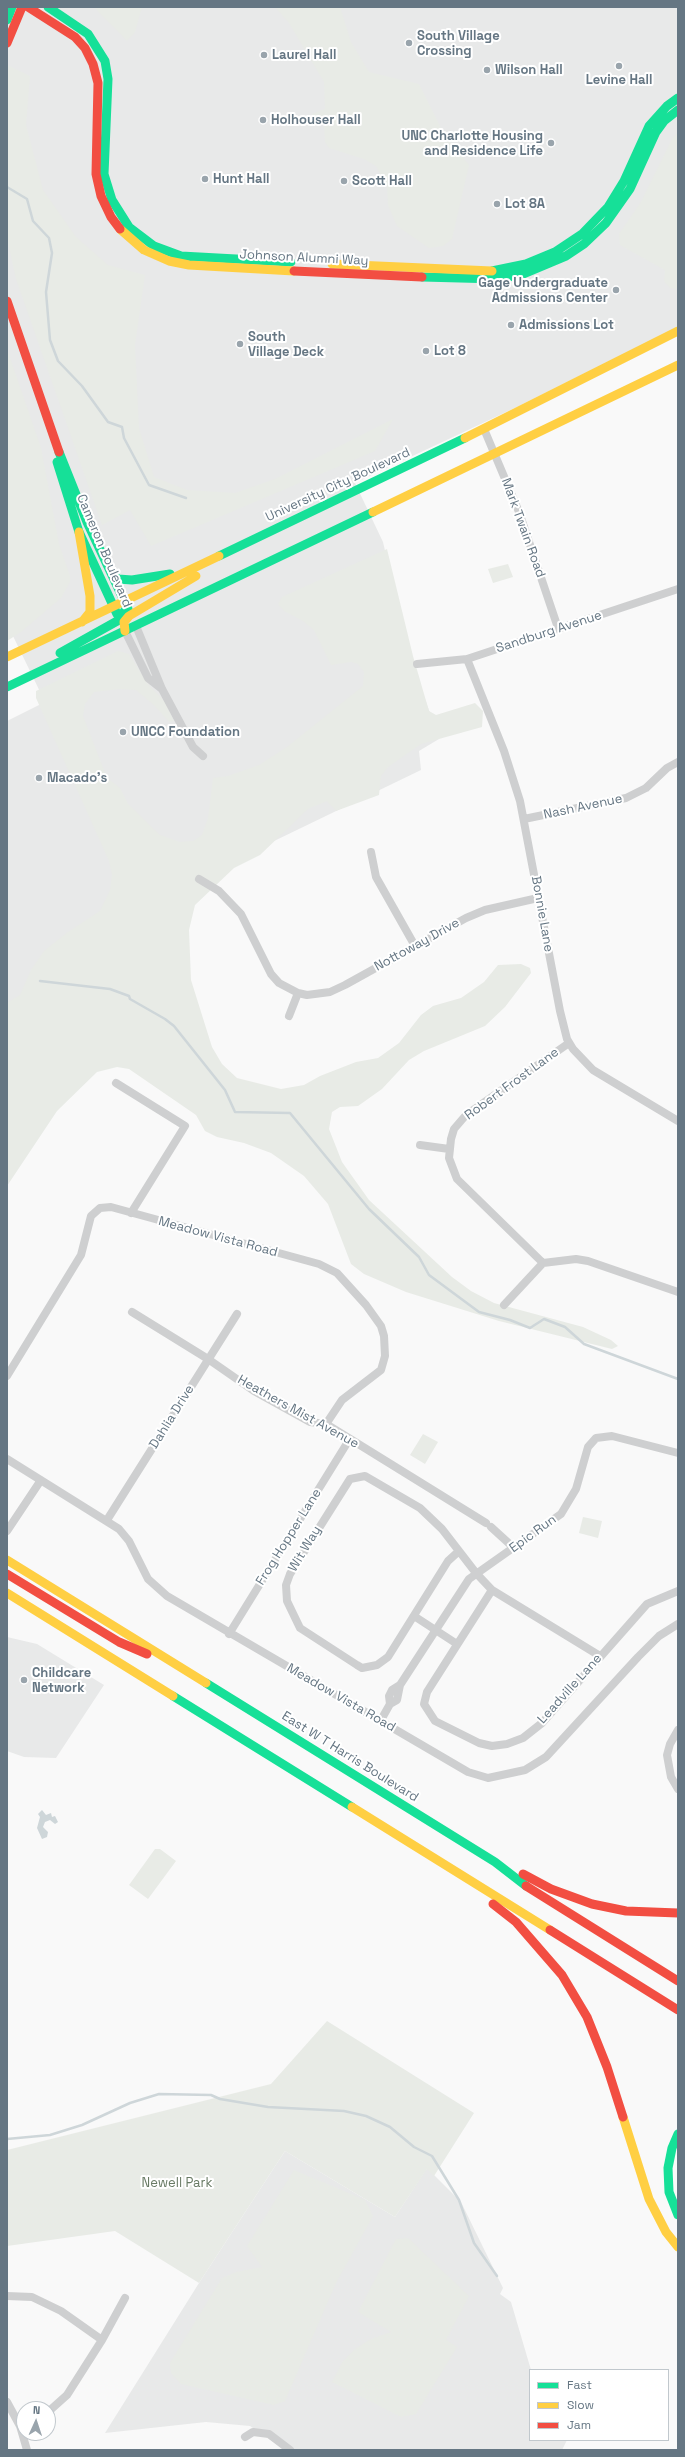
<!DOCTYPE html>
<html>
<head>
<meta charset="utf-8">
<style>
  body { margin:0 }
  #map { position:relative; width:685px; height:2457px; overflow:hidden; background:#f9f9f9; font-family:"Space Grotesk",sans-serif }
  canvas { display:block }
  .frame { position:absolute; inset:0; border:8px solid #657683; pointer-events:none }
  .legend { position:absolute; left:529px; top:2369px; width:140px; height:72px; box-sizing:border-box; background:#fff; border:1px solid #c1c8cd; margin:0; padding:5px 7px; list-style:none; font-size:12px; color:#657683 }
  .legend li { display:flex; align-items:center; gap:8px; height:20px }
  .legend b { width:20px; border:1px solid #c1c8cd }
  .north { position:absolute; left:16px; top:2401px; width:40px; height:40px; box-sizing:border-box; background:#fff; border:1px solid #c1c8cd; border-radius:50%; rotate:3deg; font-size:11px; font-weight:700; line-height:16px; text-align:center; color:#657683 }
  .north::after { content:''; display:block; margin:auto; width:14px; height:18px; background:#99a4ac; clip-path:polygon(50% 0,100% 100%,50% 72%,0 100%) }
</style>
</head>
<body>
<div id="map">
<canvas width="685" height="2457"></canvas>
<div class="frame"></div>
<ul class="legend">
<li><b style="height:5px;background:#16e098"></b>Fast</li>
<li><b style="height:5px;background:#ffcf43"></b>Slow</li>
<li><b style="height:5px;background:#f24e42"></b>Jam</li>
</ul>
<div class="north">N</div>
</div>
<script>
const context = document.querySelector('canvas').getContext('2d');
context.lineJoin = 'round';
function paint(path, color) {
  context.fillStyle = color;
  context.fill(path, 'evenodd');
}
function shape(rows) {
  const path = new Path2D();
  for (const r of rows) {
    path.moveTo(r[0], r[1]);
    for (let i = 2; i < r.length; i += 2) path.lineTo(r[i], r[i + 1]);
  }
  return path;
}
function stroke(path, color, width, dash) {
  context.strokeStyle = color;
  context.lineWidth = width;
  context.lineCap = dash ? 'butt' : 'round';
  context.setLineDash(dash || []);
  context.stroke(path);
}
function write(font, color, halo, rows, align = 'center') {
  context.font = font + ' "Space Grotesk",sans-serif';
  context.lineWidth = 4;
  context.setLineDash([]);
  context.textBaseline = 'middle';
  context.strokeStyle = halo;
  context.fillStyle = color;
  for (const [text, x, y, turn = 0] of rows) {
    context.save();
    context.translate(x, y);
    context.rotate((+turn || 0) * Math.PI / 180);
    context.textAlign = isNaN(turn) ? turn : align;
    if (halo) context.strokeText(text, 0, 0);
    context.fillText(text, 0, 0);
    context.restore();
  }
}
const built = shape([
  [7,7,678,7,678,327,517,407,355,483,383,542,408,650,439,739,419,751,421,770,210,872,7,1141,7,721,45,702,13,636,7,639],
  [7,1637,37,1644,104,1685,56,1758,24,1757,7,1751],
  [285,2151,395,2217,427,2168,461,2202,503,2288,500,2294,511,2302,531,2370,530,2440,567,2440,562,2450,285,2450,250,2426,206,2422,105,2433,199,2283]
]);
const green = shape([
  [94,7,142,7,135,32,127,41],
  [275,7,340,7,351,42,369,72,419,84,445,136,469,165,452,239,443,246,429,248,397,226,388,205,387,186,376,166,364,159,329,148,325,142,324,125,312,124,312,114,325,109,324,82,289,23],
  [7,65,30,76,26,125,43,190,76,237,108,265,145,275,135,345,139,428,154,477,187,490,235,493,275,479,393,419,375,451,151,546,130,510,102,525,16,279,7,238],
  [678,132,678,288,677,289,670,288,664,281,665,270,620,245,619,234,641,202,672,139],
  [7,349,41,448,59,544,70,576,70,582,61,598,21,632,7,641],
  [387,549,413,656,429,711,436,715,475,703,483,711,482,727,421,744,388,767,381,776,379,795,336,811,327,801,308,809,260,855,234,868,195,905,189,930,191,980,212,1047,222,1064,237,1078,281,1089,304,1085,320,1076,356,1062,378,1058,399,1043,421,1015,433,1006,461,998,484,982,498,965,521,964,530,968,531,973,505,1007,485,1026,424,1051,409,1060,382,1089,358,1106,340,1107,332,1112,329,1129,342,1162,369,1200,452,1277,471,1291,494,1303,583,1327,611,1340,618,1346,612,1349,499,1321,406,1292,364,1274,351,1264,328,1204,304,1176,271,1153,244,1143,217,1137,205,1131,196,1115,129,1069,117,1067,97,1072,57,1111,7,1186,7,1003,20,995,31,970,44,951,68,932,100,911,110,890,112,874,109,861,36,698,36,691,118,651,129,654,147,683,165,702,174,721,169,722,155,706,136,690,120,689,94,692,85,704,83,716,107,778,120,788,128,804,160,835,180,842,193,841,202,835,208,818,213,778,228,776,259,765,287,747,363,686,364,672,358,664,351,662,331,665,314,630,303,621,284,611,278,604,282,597],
  [508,564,513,577,493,583,488,569],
  [423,1434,438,1442,425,1464,410,1455],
  [583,1517,602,1521,598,1538,579,1533],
  [155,1849,160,1849,176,1861,148,1899,129,1885],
  [327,2021,474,2113,434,2176,427,2169,395,2217,285,2151,199,2283,115,2231,7,2246,7,2150,271,2084],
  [294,2170,365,2200,373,2216,336,2283,285,2401,274,2405,181,2384,171,2373,170,2363,222,2278,236,2272,262,2267,247,2246],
  [408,2238,469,2296,446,2340,457,2347,416,2414,401,2417,332,2382,343,2361,355,2349,371,2339,391,2332,358,2312,396,2239]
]);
const water = shape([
  [42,1810,46,1815,51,1813,52,1817,55,1816,58,1822,55,1824,50,1820,45,1822,43,1827,48,1832,47,1837,42,1839,37,1828,40,1817,38,1814]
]);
const stream = shape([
  [7,187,27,199,33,221,49,238,52,253,46,292,50,340,58,361,82,386,108,422,122,427,124,438,149,485,186,498],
  [40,981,110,989,129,996,130,999,165,1019,174,1026,225,1090,235,1112,290,1113,369,1209,419,1257,429,1275,479,1312,510,1320,530,1328,544,1319,565,1327,584,1344,678,1379],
  [7,2139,50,2135,82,2125,130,2103,159,2094,211,2095,220,2099,268,2107,344,2111,366,2116,390,2127,414,2147,432,2156,459,2200,474,2243,497,2276]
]);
const street = shape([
  [484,429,519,512,558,628],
  [136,626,162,689,193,747,203,756],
  [125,631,148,678,162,689],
  [467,659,504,751,520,801,560,1011,567,1039,573,1049,593,1070,678,1121],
  [417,664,467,659,678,589],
  [524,819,626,798,646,788,667,768,678,762],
  [371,852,376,877,415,946],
  [199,879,219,891,241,914,271,974,279,983,298,993,307,995,330,992,345,985,466,918,485,910,538,898],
  [289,1016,298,993],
  [116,1083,185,1126,131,1213],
  [420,1145,449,1149],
  [543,1263,457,1179,449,1158,451,1139,454,1129,466,1115,569,1043],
  [504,1305,543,1263,576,1259,588,1261,678,1292],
  [132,1312,208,1359,254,1391,310,1422,326,1424,486,1523],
  [7,1376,81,1255,91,1216,100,1208,111,1207,319,1264,337,1273,366,1305,381,1326,384,1336,385,1356,381,1370,342,1400,326,1424],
  [7,1459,119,1529,129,1541,148,1579,167,1596,468,1772,488,1778,525,1770,546,1757,638,1657,659,1636,678,1624],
  [107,1520,237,1314],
  [491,1527,514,1548],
  [7,1531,41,1480],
  [459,1551,448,1561,388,1657,377,1665,362,1668,357,1665,300,1628,287,1601,286,1585,290,1574,350,1479,365,1476,420,1508,442,1529,476,1573,492,1590,600,1656],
  [492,1590,427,1692,424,1704,435,1721,479,1743,492,1746,507,1744,523,1738,542,1723,647,1604,678,1591],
  [414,1616,457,1644],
  [229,1634,349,1440],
  [390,1704,389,1696,392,1690,400,1685,469,1579,561,1514,576,1489,588,1447,596,1438,612,1436,678,1453],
  [381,1720,390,1704,397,1700,400,1685],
  [678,1730,670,1744,667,1755,671,1777,678,1789],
  [7,2296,32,2297,61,2311,102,2340],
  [7,2402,20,2426,27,2450],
  [48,2412,67,2395,102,2340,125,2298],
  [245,2437,253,2432,269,2434,290,2450]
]);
const fast = shape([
  [48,7,88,34,105,61,108,79,104,174,112,200,129,227,154,246,181,256,291,262],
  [7,20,12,7],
  [492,271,526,264,555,252,582,234,608,207,624,181,649,126,667,106,678,98],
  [422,277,498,279,523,274,566,256,584,244,606,223,630,189,656,132,664,121,678,110],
  [59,452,87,522,128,609],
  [57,462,79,532,117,614],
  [219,556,465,438],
  [112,574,118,579,132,580,170,574],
  [60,653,119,620,125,610],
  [7,687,373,512],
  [206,1683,495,1862,526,1886],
  [173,1696,352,1807],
  [678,2134,672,2148,668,2168,669,2192,678,2215]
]);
const slow = shape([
  [120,229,144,250,169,261,189,265,294,271],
  [332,264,492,271],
  [465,438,678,331],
  [373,512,678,365],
  [79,532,90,596,90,612,82,622],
  [125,631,124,622,129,616,196,576],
  [7,657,219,556],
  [7,1560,206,1683],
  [7,1593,173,1696],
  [352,1807,550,1930],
  [623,2117,649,2199,666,2232,678,2247]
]);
const jam = shape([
  [28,7,75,37,85,48,93,64,98,83,96,174,101,196,111,217,120,229],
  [7,43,22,7],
  [294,271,422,277],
  [7,301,59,452],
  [7,1574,119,1642,147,1654],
  [523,1874,551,1889,592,1904,626,1911,678,1913],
  [526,1886,678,1981],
  [493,1904,516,1922,562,1975,587,2017,607,2067,623,2117],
  [550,1930,678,2010]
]);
const markers = [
  [409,43,4,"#99a4ac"],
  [264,55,4,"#99a4ac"],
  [619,66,4,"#99a4ac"],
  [487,70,4,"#99a4ac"],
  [263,120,4,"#99a4ac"],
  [551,143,4,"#99a4ac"],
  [205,179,4,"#99a4ac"],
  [344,181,4,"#99a4ac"],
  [497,204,4,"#99a4ac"],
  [616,290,4,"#99a4ac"],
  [511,325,4,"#99a4ac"],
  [240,344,4,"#99a4ac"],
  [426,351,4,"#99a4ac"],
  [123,732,4,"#99a4ac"],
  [39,778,4,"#99a4ac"],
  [24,1680,4,"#99a4ac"]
];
const poiNames = [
  ["South Village",417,36],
  ["Crossing",417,51],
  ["Laurel Hall",272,55],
  ["Wilson Hall",495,70],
  ["Levine Hall",619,80,"center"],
  ["Holhouser Hall",271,120],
  ["UNC Charlotte Housing",543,136,"right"],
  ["and Residence Life",543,151,"right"],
  ["Hunt Hall",213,179],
  ["Scott Hall",352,181],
  ["Lot 8A",505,204],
  ["Gage Undergraduate",608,283,"right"],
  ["Admissions Center",608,298,"right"],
  ["Admissions Lot",519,325],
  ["South",248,337],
  ["Village Deck",248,352],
  ["Lot 8",434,351],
  ["UNCC Foundation",131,732],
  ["Macado's",47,778],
  ["Childcare",32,1673],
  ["Network",32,1688]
];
const streetNames = [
  ["Johnson Alumni Way",304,258,3],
  ["University City Boulevard",338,485,-25],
  ["Mark Twain Road",523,528,70],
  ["Cameron Boulevard",104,551,67],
  ["Sandburg Avenue",549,632,-18],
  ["Nash Avenue",583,807,-12],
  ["Bonnie Lane",542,914,80],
  ["Nottoway Drive",417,945,-29],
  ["Robert Frost Lane",512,1084,-36],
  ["Meadow Vista Road",218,1237,15],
  ["Heathers Mist Avenue",298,1412,29],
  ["Dahlia Drive",172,1417,-58],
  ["Epic Run",533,1534,-36],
  ["Frog Hopper Lane",289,1537,-58],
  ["Wit Way",305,1549,-59],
  ["Leadville Lane",570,1689,-48],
  ["Meadow Vista Road",341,1698,30],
  ["East W T Harris Boulevard",350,1757,32]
];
const parkNames = [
  ["Newell Park",177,2183]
];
paint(built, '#e8e9e9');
paint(green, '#e8ebe6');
paint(water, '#ced6d9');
stroke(stream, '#ced6d9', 2.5);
stroke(street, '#cecfd0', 8);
stroke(fast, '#16e098', 9);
stroke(slow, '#ffcf43', 9);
stroke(jam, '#f24e42', 9);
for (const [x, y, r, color] of markers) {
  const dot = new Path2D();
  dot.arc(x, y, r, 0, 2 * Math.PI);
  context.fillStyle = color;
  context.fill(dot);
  stroke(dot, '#fff', 1.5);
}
write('bold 13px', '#657683', '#fff', poiNames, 'left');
write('13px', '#657683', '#fff', streetNames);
write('13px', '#687a64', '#fff', parkNames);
</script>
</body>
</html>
